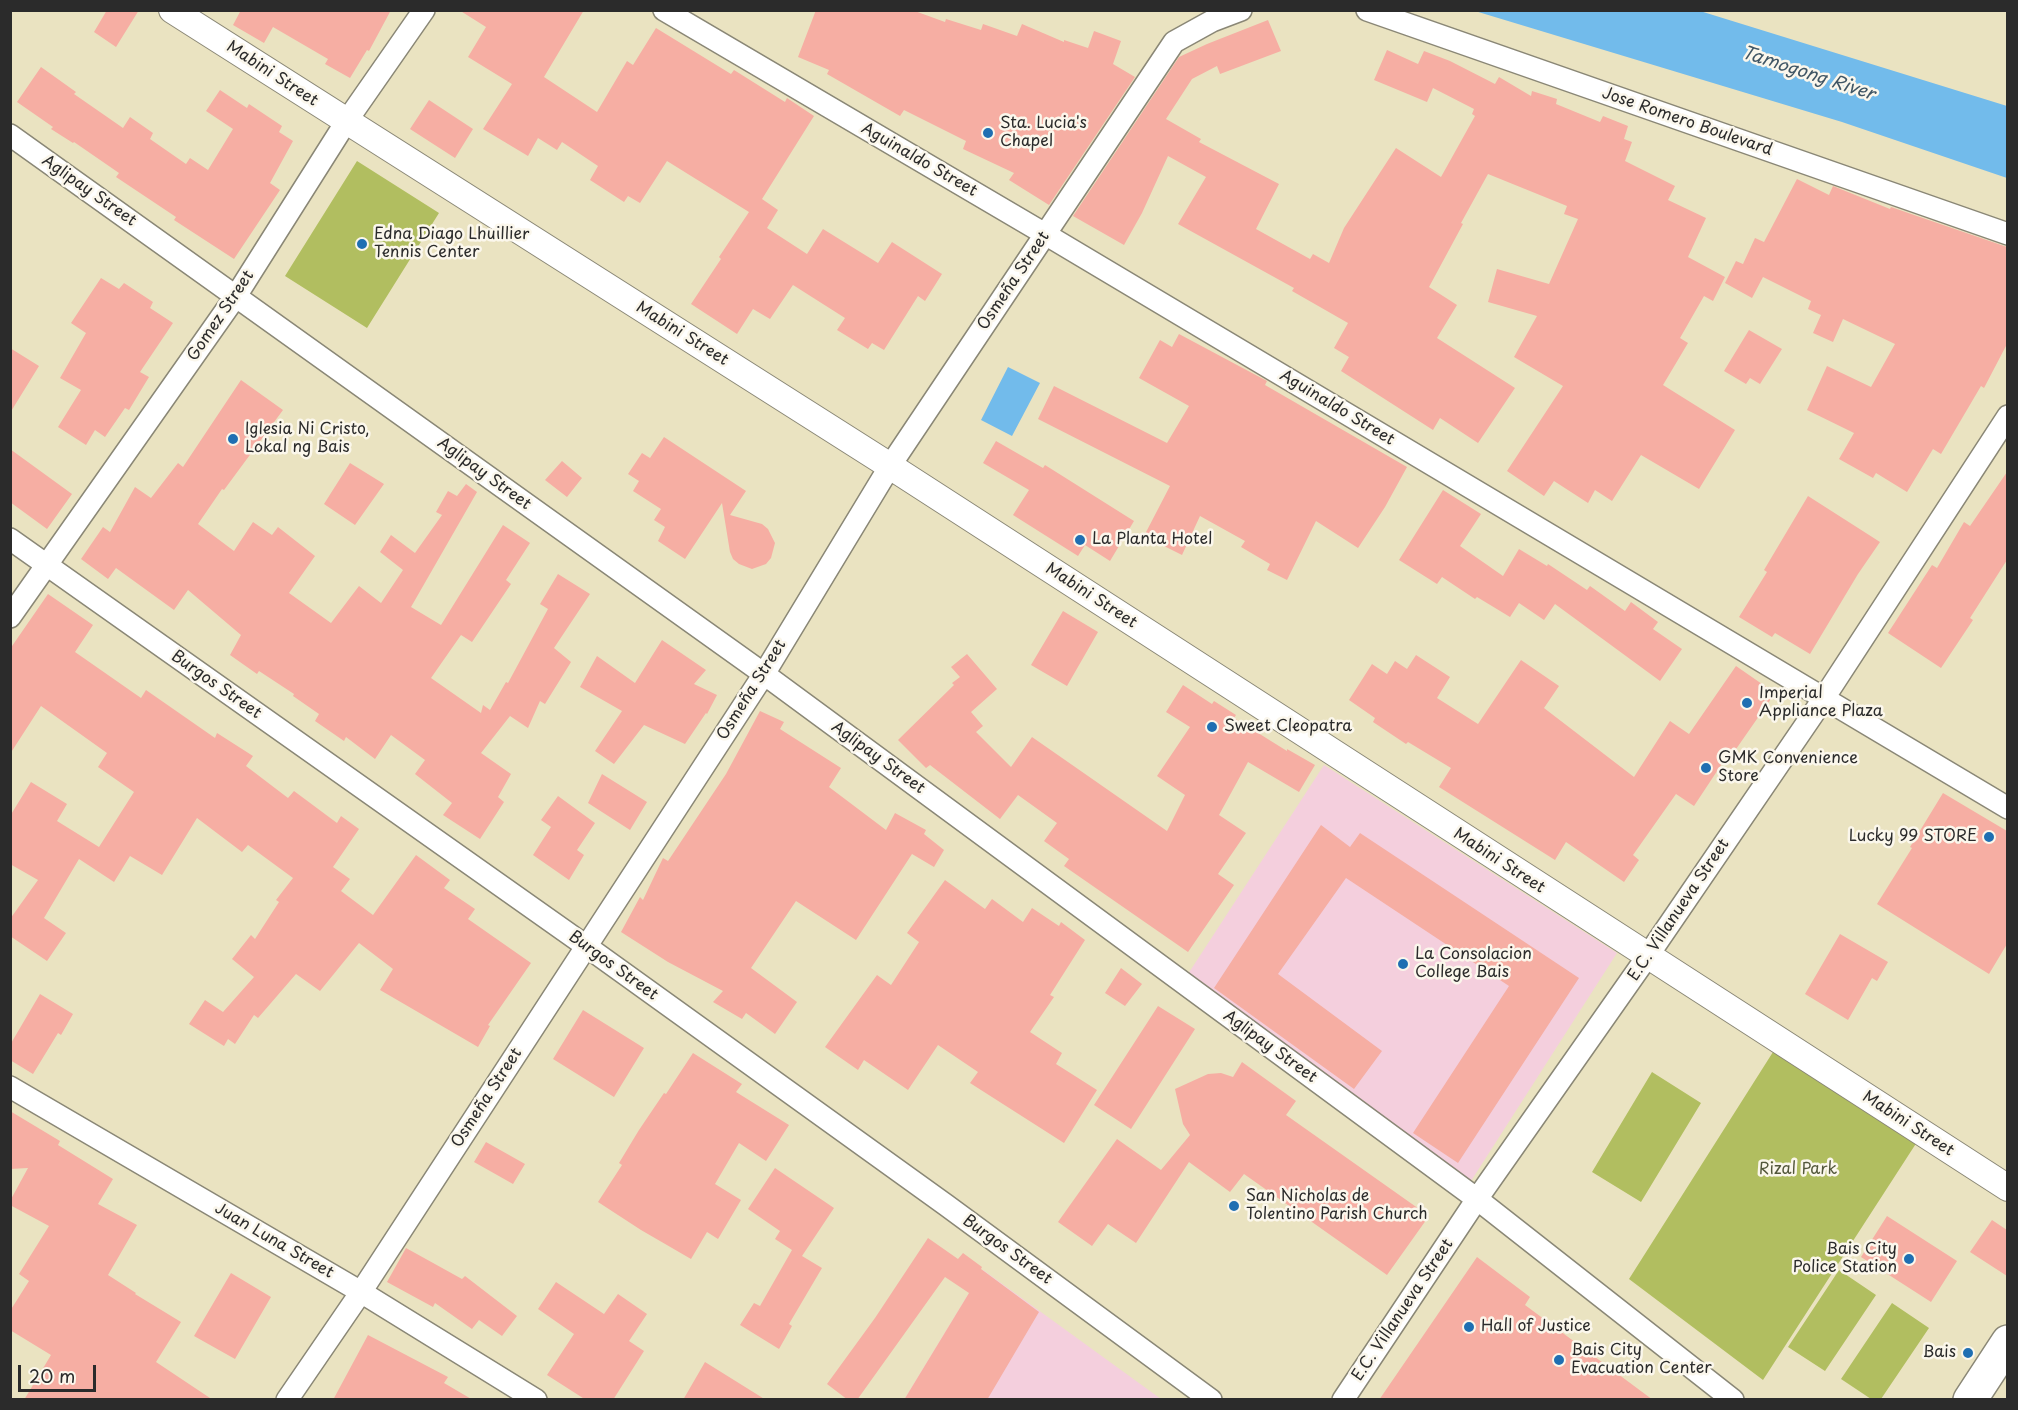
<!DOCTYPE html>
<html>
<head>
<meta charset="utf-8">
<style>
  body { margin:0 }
  #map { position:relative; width:2018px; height:1410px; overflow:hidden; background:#eae3c1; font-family:"Playpen Sans",sans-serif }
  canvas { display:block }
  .frame { position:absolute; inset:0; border:12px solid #2b2b2b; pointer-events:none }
  .scale { position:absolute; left:18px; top:1365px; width:78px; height:27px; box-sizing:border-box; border:3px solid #2b2b2b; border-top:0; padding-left:8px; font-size:18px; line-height:21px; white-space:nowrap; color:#2b2b2b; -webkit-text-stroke:4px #fbf7ec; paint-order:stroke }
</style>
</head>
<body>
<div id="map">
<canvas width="2018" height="1410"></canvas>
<div class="frame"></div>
<div class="scale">20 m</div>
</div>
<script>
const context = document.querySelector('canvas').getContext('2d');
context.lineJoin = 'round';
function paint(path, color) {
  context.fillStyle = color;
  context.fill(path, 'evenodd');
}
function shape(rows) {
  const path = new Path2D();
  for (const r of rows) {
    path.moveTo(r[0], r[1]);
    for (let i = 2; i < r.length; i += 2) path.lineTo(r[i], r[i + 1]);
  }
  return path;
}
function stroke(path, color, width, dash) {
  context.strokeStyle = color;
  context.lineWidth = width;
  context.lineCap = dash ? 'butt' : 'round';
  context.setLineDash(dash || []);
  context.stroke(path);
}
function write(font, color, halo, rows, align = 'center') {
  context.font = font + ' "Playpen Sans",sans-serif';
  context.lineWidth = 5;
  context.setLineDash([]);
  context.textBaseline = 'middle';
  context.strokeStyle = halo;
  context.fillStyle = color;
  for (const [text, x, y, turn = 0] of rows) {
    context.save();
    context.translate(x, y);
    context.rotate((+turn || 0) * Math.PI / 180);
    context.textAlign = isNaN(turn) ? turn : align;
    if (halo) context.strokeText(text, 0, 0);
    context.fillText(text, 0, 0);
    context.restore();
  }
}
const built = shape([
  [1324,765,1617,953,1471,1181,1188,974],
  [983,1270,1161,1399,904,1400]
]);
const green = shape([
  [357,161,439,213,367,328,285,276],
  [1773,1052,1917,1142,1763,1380,1629,1279],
  [1652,1072,1701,1103,1641,1202,1592,1172],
  [1839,1270,1876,1295,1825,1371,1788,1347],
  [1892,1303,1929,1328,1881,1399,1871,1399,1841,1379]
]);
const water = shape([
  [1475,11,1700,11,2007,106,2007,178,1842,122],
  [1008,367,1040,383,1012,436,981,420]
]);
const building = shape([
  [107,10,139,10,116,47,94,32],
  [241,10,391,10,369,51,367,50,350,78,325,64,328,59,273,27,264,43,233,25],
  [459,10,584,10,544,77,597,112,627,61,633,65,656,28,731,74,734,70,785,102,787,98,814,116,762,199,778,210,767,228,807,254,823,229,878,263,892,242,942,274,925,301,918,296,884,350,872,343,868,349,837,330,845,318,793,285,770,319,753,309,737,334,691,304,721,259,719,257,749,212,667,161,640,203,628,196,624,202,590,180,598,166,562,142,557,150,538,138,528,156,483,129,512,84,468,57,486,27],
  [816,10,912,10,945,22,946,19,981,30,983,24,1017,36,1022,24,1064,42,1064,40,1088,48,1094,31,1121,41,1113,64,1135,77,1049,205,1009,180,1014,173,963,149,966,141,904,110,900,116,827,74,829,70,798,57],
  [1268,20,1281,51,1220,74,1217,66,1192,79,1166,119,1201,139,1199,142,1279,184,1256,229,1310,259,1313,254,1329,263,1344,228,1396,148,1441,177,1475,116,1472,114,1474,109,1433,88,1427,102,1374,80,1387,50,1418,64,1424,51,1450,61,1495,84,1499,77,1531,96,1532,91,1557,99,1556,104,1600,122,1603,116,1628,126,1624,139,1632,142,1625,161,1675,186,1668,200,1706,218,1688,257,1725,277,1713,301,1704,296,1680,338,1688,343,1663,385,1735,430,1699,489,1641,455,1612,501,1595,490,1588,503,1554,481,1544,496,1507,471,1563,386,1514,357,1537,316,1488,302,1497,269,1549,284,1578,219,1564,214,1567,206,1488,174,1461,223,1463,224,1429,287,1457,305,1437,338,1515,388,1478,443,1440,418,1433,430,1341,371,1349,357,1334,348,1348,323,1292,291,1294,288,1178,224,1206,177,1168,156,1142,213,1124,245,1073,216,1179,57,1207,44],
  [41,67,76,92,74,94,123,128,130,117,153,133,150,139,186,164,190,158,208,170,233,129,206,111,220,90,247,108,249,104,282,126,279,132,293,141,270,183,280,190,234,259,174,220,176,217,116,177,119,173,74,142,73,143,51,129,53,127,17,102],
  [429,100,473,129,455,158,410,129],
  [1797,179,1829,195,1833,186,1890,209,1891,207,1917,216,2007,247,2007,344,1984,388,1981,386,1941,454,1933,449,1907,492,1876,473,1873,478,1839,459,1854,433,1807,410,1827,366,1871,387,1895,344,1843,319,1833,342,1813,333,1821,315,1808,309,1811,301,1763,277,1752,298,1725,283,1736,261,1743,264,1755,238,1764,242],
  [101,278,119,289,124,283,153,302,150,308,173,323,140,372,149,377,129,410,125,408,105,437,95,430,86,445,58,427,81,390,60,378,86,333,71,323],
  [1749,330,1782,349,1760,384,1750,378,1746,384,1724,371],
  [1179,334,1267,381,1265,385,1407,467,1385,507,1358,548,1316,521,1287,580,1267,570,1270,564,1241,547,1245,541,1200,516,1182,555,1144,536,1170,486,1038,419,1054,386,1167,443,1189,406,1139,378,1160,340,1172,347],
  [10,348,39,366,10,413],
  [241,380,283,410,224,490,222,489,198,524,234,551,253,522,272,535,278,527,315,556,289,593,331,623,359,586,381,603,403,570,380,552,391,535,415,553,442,515,436,512,448,491,457,496,466,484,477,492,411,607,441,625,503,525,530,543,506,580,511,584,472,642,461,635,431,678,481,713,483,705,490,710,506,682,508,683,548,609,540,604,558,574,590,594,554,648,571,662,545,704,540,701,528,728,510,716,481,753,511,774,498,797,504,802,480,839,443,815,452,803,415,774,425,760,391,735,375,759,346,737,344,741,315,721,319,714,293,696,294,694,259,671,257,674,230,655,241,635,188,590,174,610,116,568,108,579,81,559,103,527,110,532,135,487,151,498,178,463,183,467],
  [664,437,746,491,730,515,762,524,768,529,775,543,771,558,766,564,752,569,739,564,733,559,730,552,722,503,685,559,658,541,665,527,654,520,661,509,633,491,639,481,628,474,642,453,650,458],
  [996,441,1043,468,1045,465,1134,521,1110,561,1085,545,1078,556,1013,515,1029,490,983,463],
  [10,449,72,494,47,529,10,502],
  [562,461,582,478,567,497,545,480],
  [350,463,384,484,355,525,324,504],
  [2007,472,2007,560,1970,618,1973,620,1941,668,1888,633,1932,565,1937,568,1964,522,1970,526],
  [1443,490,1481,514,1460,546,1503,576,1519,549,1547,566,1548,564,1587,590,1590,586,1625,611,1631,602,1658,622,1653,629,1682,649,1660,681,1555,604,1544,620,1519,603,1510,617,1477,597,1475,599,1442,577,1437,584,1399,560],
  [1808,496,1880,542,1858,574,1810,654,1775,633,1772,637,1739,617,1767,572,1764,570],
  [48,594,93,625,75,652,141,698,146,690,215,738,217,733,253,756,246,766,288,798,294,791,337,823,341,816,359,829,333,867,350,879,341,891,373,915,416,855,450,880,444,888,475,909,468,919,531,963,488,1025,490,1026,478,1047,380,990,393,969,359,943,320,991,296,974,258,1018,254,1015,235,1044,228,1039,224,1046,189,1024,205,1000,223,1012,254,977,232,959,251,935,255,939,279,902,276,900,293,878,248,845,242,852,197,818,162,875,130,856,114,882,79,859,44,918,66,933,47,961,10,936,10,919,38,880,10,864,10,816,31,782,67,804,57,821,99,847,134,792,98,767,107,753,41,706,10,754,10,649],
  [1063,611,1098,632,1067,686,1031,665],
  [662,640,706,670,694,684,717,695,707,714,706,713,685,744,644,725,614,764,595,751,622,711,580,687,597,656,635,683],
  [967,654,997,689,971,712,983,726,976,732,1011,767,1032,737,1167,831,1185,795,1157,776,1190,727,1166,712,1183,685,1212,704,1214,701,1236,715,1234,718,1287,751,1287,749,1315,765,1299,792,1248,762,1219,815,1246,833,1218,874,1234,885,1188,952,1064,866,1069,859,1044,841,1057,823,1018,795,1000,819,930,765,926,768,898,740,954,685,952,683,960,677,951,667],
  [1416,655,1450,677,1437,698,1478,724,1521,660,1559,686,1544,708,1634,777,1670,721,1689,734,1736,666,1775,693,1734,752,1731,750,1694,806,1676,794,1633,855,1639,860,1624,882,1566,842,1555,860,1439,787,1451,768,1408,742,1406,744,1373,722,1375,718,1349,700,1372,664,1387,674,1395,661,1407,669],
  [760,711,784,722,780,729,841,768,829,787,886,830,895,813,926,830,924,834,944,850,934,867,912,854,856,940,796,901,751,968,797,1002,775,1034,746,1013,742,1019,713,1002,723,991,668,962,621,932,640,897,643,900,663,858,668,861,726,774],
  [602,774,647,802,630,830,588,803],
  [1943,793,2007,831,2007,944,1989,974,1877,904,1912,848,1910,847],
  [558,796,595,823,577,850,584,855,569,880,533,855,551,827,541,820],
  [1321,825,1350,847,1360,833,1579,978,1458,1163,1413,1133,1509,986,1346,878,1278,974,1382,1051,1354,1089,1214,988],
  [945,880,985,909,992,899,1023,922,1032,908,1059,926,1061,922,1085,940,1050,995,1054,997,1030,1032,1062,1053,1056,1064,1097,1090,1064,1143,970,1083,978,1072,938,1045,908,1090,864,1060,858,1070,825,1047,877,975,891,985,919,942,907,933],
  [1840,934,1888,962,1877,981,1872,978,1848,1020,1805,994],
  [1121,968,1142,984,1125,1006,1105,993],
  [40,994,73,1014,61,1035,58,1033,33,1074,10,1060,10,1045],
  [1158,1006,1195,1029,1131,1129,1094,1105],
  [583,1010,644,1048,614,1097,553,1059],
  [693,1053,742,1084,736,1092,789,1125,766,1161,739,1143,715,1184,741,1200,718,1239,707,1232,691,1259,641,1230,598,1202,622,1165,619,1163,639,1130,664,1093,666,1094],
  [1242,1062,1296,1101,1286,1115,1429,1216,1387,1275,1244,1174,1230,1192,1189,1162,1136,1243,1108,1224,1092,1246,1058,1222,1117,1139,1161,1170,1190,1135,1183,1124,1175,1089,1208,1074,1221,1073,1233,1077],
  [10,1111,60,1141,58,1145,113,1179,98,1204,137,1225,108,1275,136,1293,135,1294,181,1322,156,1362,213,1400,24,1400,51,1355,10,1330,10,1311,29,1281,19,1274,49,1226,10,1205,10,1201,28,1168,10,1169],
  [486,1142,525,1164,513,1184,474,1162],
  [775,1168,834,1208,802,1256,822,1268,789,1324,792,1326,779,1349,740,1325,754,1303,760,1306,792,1250,775,1239,780,1231,748,1209],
  [1887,1216,1957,1261,1931,1302,1861,1257],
  [1992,1220,2007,1230,2007,1276,1970,1252],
  [928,1238,958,1259,963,1253,982,1267,981,1269,1039,1312,987,1400,904,1400,969,1293,945,1277,857,1400,848,1400,827,1384,875,1318],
  [406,1248,462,1279,465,1276,517,1316,502,1336,479,1320,472,1329,435,1303,433,1307,387,1282],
  [1477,1257,1530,1297,1525,1305,1653,1400,1379,1400],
  [231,1273,271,1297,235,1359,194,1336],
  [556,1282,604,1314,618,1294,647,1314,629,1341,644,1351,613,1400,586,1400,547,1375,574,1334,538,1309],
  [368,1335,448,1377,444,1383,473,1400,333,1400],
  [705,1362,766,1400,683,1400]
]);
const minor = shape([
  [664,10,1045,234,2008,808],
  [1367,10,2008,234],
  [10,135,764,674,1477,1199,1733,1400],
  [10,539,586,946,946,1205,1211,1400],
  [10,617,236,296,346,122,424,10],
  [10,1087,361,1292,536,1400],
  [287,1400,361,1292,764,674,890,466,1174,42,1212,21,1241,10],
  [1343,1400,1477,1199,1647,957,1824,698,2008,416]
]);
const tertiary = shape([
  [172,10,890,466,2008,1188]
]);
const trunk = shape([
  [1970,1400,2008,1342]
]);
const markers = [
  [988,133,6,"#1f6fb2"],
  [362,244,6,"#1f6fb2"],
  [233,439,6,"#1f6fb2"],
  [1080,540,6,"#1f6fb2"],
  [1747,703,6,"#1f6fb2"],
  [1212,727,6,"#1f6fb2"],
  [1706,768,6,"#1f6fb2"],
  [1989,837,6,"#1f6fb2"],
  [1403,964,6,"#1f6fb2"],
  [1234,1206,6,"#1f6fb2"],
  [1909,1259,6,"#1f6fb2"],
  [1469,1327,6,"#1f6fb2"],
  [1968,1353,6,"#1f6fb2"],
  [1559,1360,6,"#1f6fb2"]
];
const streetNames = [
  ["Mabini Street",272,74,33],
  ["Jose Romero Boulevard",1687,122,19],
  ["Aguinaldo Street",919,160,30],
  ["Aglipay Street",89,191,35],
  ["Osmeña Street",1014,281,-56],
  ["Gomez Street",221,316,-56],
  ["Mabini Street",682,334,32],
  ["Aguinaldo Street",1337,408,31],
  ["Aglipay Street",484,474,36],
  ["Mabini Street",1091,596,33],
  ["Burgos Street",216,685,35],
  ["Osmeña Street",752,690,-58],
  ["Aglipay Street",878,758,36],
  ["Mabini Street",1499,861,33],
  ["E.C. Villanueva Street",1679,910,-56],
  ["Burgos Street",613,966,36],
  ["Aglipay Street",1270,1047,36],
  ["Osmeña Street",487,1098,-57],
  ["Mabini Street",1908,1124,33],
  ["Juan Luna Street",274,1241,30],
  ["Burgos Street",1007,1250,36],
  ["E.C. Villanueva Street",1403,1310,-56]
];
const poiNames = [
  ["Sta. Lucia's",1000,124],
  ["Chapel",1000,142],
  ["Edna Diago Lhuillier",374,235],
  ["Tennis Center",374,253],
  ["Iglesia Ni Cristo,",245,430],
  ["Lokal ng Bais",245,448],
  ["La Planta Hotel",1092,540],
  ["Imperial",1759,694],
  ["Appliance Plaza",1759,712],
  ["Sweet Cleopatra",1224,727],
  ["GMK Convenience",1718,759],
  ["Store",1718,777],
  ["Lucky 99 STORE",1977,837,"right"],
  ["La Consolacion",1415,955],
  ["College Bais",1415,973],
  ["San Nicholas de",1246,1197],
  ["Tolentino Parish Church",1246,1215],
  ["Bais City",1897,1250,"right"],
  ["Police Station",1897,1268,"right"],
  ["Hall of Justice",1481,1327],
  ["Bais City",1571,1351],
  ["Evacuation Center",1571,1369],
  ["Bais",1956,1353,"right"]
];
const parkNames = [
  ["Rizal Park",1798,1170]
];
const waterNames = [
  ["Tamogong River",1808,74,18]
];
paint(built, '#f4cfdd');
paint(green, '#b1be60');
paint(water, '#72bbeb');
paint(building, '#f6aea3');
stroke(minor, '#8a8776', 24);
stroke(tertiary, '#8a8776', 28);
stroke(trunk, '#8a8776', 36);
stroke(minor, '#fff', 21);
stroke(tertiary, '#fff', 26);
stroke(trunk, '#fff', 33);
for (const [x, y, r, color] of markers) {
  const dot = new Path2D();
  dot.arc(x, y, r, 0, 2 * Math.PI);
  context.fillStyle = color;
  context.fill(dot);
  stroke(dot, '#fbf7ec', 2);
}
write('16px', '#2b2b2b', '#fbf7ec', streetNames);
write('16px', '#2b2b2b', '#fbf7ec', poiNames, 'left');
write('16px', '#53573b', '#fbf7ec', parkNames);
write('italic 18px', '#405665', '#fbf7ec', waterNames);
</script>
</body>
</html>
